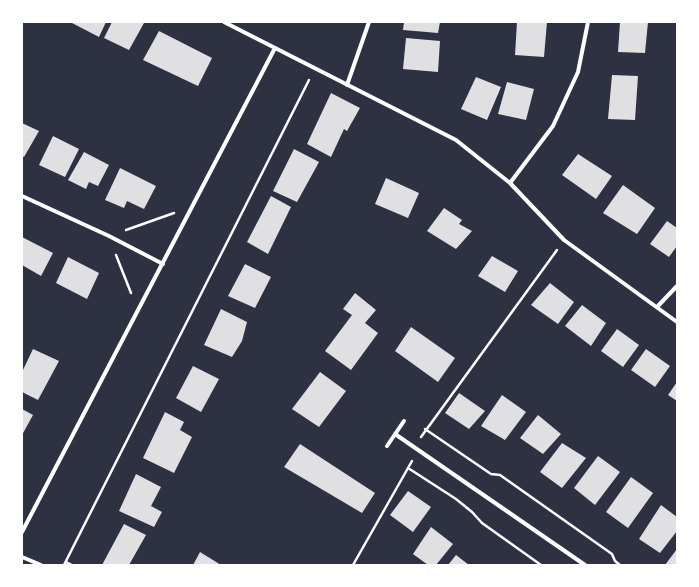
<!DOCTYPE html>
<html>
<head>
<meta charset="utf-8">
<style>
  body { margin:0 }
  #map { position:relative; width:699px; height:587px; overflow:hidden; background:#2d3142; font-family:Mulish,sans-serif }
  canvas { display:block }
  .frame { position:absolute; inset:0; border:23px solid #fff; pointer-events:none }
</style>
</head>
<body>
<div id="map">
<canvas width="699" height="587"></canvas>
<div class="frame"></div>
</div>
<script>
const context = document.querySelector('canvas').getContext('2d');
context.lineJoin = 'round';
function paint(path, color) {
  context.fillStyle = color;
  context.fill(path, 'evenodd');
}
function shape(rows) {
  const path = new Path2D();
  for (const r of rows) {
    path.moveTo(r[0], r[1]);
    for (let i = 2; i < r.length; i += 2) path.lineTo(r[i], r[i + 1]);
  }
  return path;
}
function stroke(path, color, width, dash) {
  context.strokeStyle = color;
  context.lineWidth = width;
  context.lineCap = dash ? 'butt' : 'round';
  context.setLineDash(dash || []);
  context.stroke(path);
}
const building = shape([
  [73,22,106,22,99,37,72,23],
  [112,22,144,23,129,50,104,38],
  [404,22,440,22,438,33,403,30],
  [517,22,547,22,544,57,515,55],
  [620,22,648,22,645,53,618,52],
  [159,31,212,58,198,86,143,60],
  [406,38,440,41,438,72,403,69],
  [612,75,638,76,635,120,608,119],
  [476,77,501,87,487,120,461,109],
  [507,82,534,89,526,120,498,114],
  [331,93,360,108,347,131,344,129,331,157,307,144],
  [22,123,39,131,24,157,22,156],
  [53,136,79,149,65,177,39,165],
  [294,149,319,162,297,202,273,191],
  [84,152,109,165,98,186,89,182,86,189,68,180],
  [578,154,612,176,596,199,562,175],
  [120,168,156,186,144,209,127,201,124,208,105,200],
  [386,178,419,193,408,218,375,204],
  [623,185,655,208,637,234,603,213],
  [271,196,291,207,268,254,247,242],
  [444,208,462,220,459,224,472,231,456,249,427,231],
  [667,221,677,228,677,246,669,257,650,244],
  [22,237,53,253,41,276,22,265],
  [492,256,518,271,505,292,478,276],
  [68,257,99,273,87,299,56,283],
  [245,264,271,277,255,308,228,296],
  [550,283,574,302,558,324,531,305],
  [355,293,376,310,365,323,378,333,351,370,325,351,352,315,343,309],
  [582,305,606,323,591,346,565,326],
  [221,309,247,322,242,341,232,357,204,345],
  [411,327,455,358,438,382,395,351],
  [617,329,639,345,623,367,601,351],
  [33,349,59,361,38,400,22,392,22,372],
  [646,349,670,366,655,387,631,370],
  [193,366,219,379,201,412,176,398],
  [320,372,346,391,319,427,292,409],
  [677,382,677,401,668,395],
  [459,393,485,411,469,429,445,413],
  [502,395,526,412,505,440,481,426],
  [22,409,33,415,22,435],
  [165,412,184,422,180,430,192,437,174,473,143,458],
  [538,415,561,434,543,454,520,438],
  [562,443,586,458,562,488,540,472],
  [300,444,375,493,362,513,284,467],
  [598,456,620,472,595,505,574,488],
  [136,474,161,487,151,506,162,512,154,527,119,511],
  [631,477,653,493,628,528,606,512],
  [408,491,431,507,413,532,390,515],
  [661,505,677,517,677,531,660,553,639,539],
  [124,524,146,535,129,565,102,565],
  [431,527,453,544,436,565,428,565,413,554],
  [677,549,677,565,665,565],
  [200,552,221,565,193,565],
  [456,555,469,565,448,565]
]);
const path = shape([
  [126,230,174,213],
  [116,255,131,293],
  [425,429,491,474,500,475,612,554,615,561,620,565],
  [421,437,557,250],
  [408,468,456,499,472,512,482,523,541,565],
  [66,562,72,565],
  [64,565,309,80],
  [353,565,412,461]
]);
const minor = shape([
  [224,22,456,140,510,183,564,240,677,322],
  [347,85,369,22],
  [510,183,553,126,578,72,588,22],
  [22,196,109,236,163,264],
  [657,307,677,286],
  [395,434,585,565],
  [387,446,404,421],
  [22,532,275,48],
  [22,557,41,565]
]);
paint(building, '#e0e0e3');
stroke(path, '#fff', 2.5);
stroke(minor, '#fff', 4);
</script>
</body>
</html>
